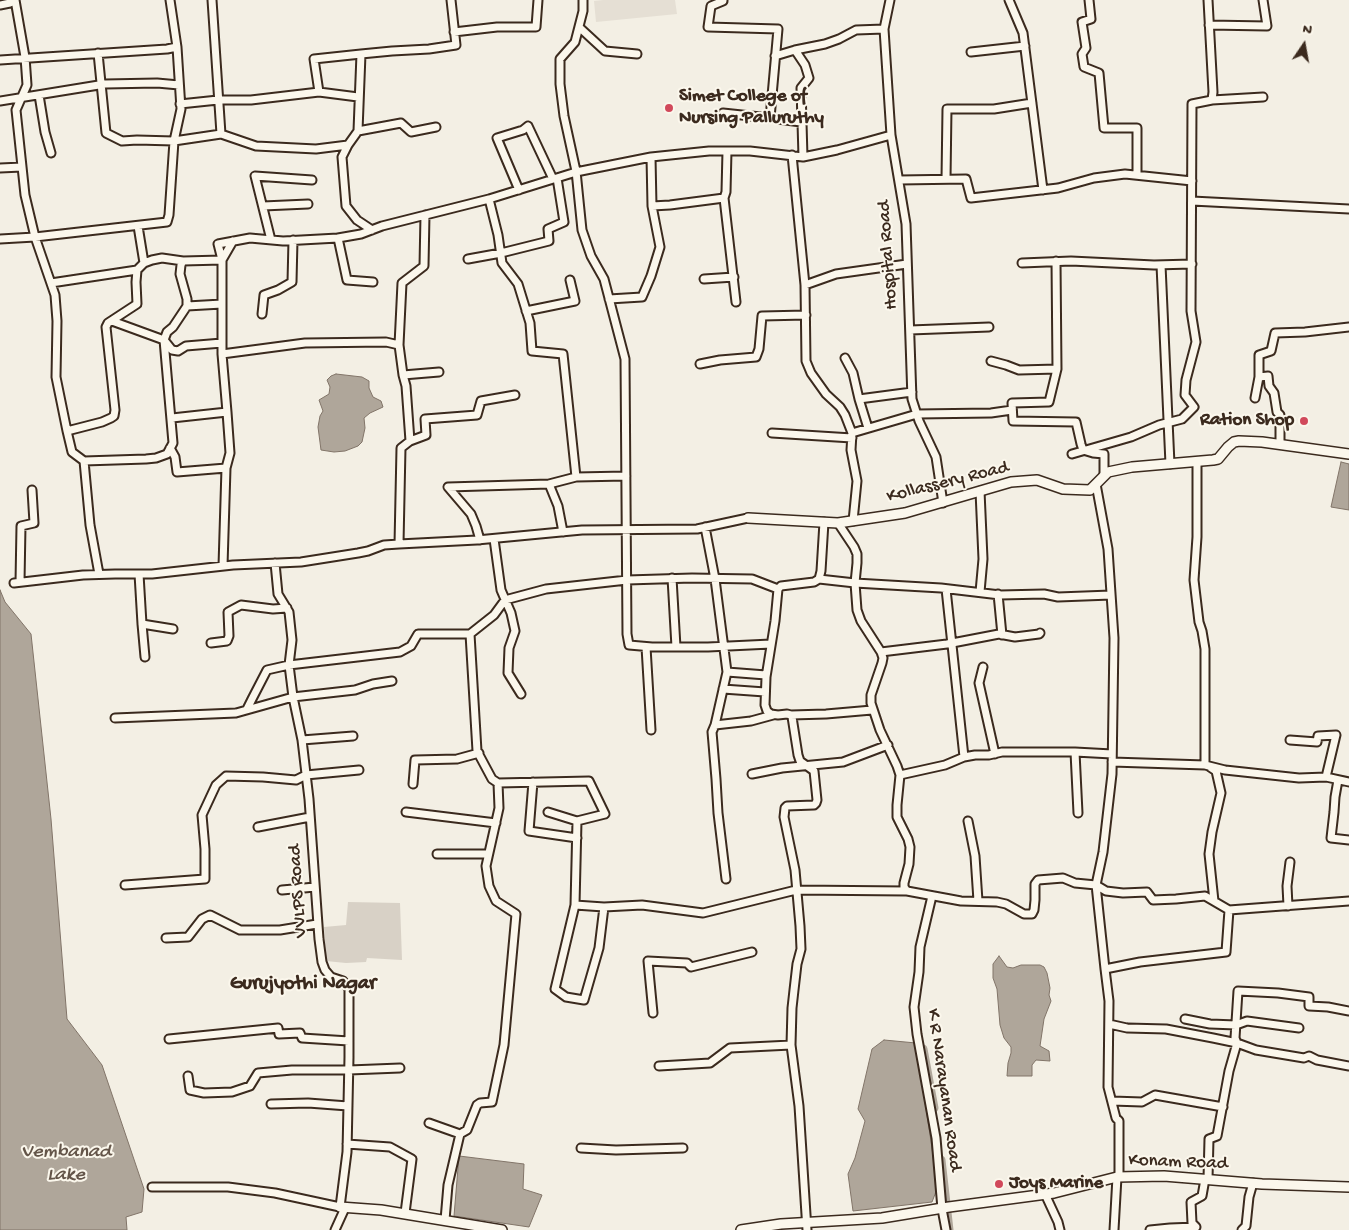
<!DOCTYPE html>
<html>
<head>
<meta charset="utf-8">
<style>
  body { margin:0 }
  #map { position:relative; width:1349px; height:1230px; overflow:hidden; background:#f3efe4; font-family:"Gochi Hand",sans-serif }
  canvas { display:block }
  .north { position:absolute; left:1279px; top:20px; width:50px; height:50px; -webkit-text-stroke:4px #fbf7ec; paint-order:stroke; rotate:12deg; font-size:14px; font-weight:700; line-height:20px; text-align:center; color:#3b2a1e }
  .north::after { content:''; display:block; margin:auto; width:18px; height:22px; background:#3b2a1e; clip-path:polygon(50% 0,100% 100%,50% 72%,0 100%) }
</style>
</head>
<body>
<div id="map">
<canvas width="1349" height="1230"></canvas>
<div class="north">N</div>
</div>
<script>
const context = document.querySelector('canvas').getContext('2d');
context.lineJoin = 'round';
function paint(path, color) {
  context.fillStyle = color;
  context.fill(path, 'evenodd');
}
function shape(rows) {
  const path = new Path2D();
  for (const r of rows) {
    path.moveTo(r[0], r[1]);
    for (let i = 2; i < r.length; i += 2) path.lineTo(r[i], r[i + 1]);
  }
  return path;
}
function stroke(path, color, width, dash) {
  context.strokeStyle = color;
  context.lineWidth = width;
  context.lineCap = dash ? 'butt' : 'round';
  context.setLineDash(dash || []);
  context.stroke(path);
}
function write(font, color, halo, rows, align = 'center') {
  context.font = font + ' "Gochi Hand",sans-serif';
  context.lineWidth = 4;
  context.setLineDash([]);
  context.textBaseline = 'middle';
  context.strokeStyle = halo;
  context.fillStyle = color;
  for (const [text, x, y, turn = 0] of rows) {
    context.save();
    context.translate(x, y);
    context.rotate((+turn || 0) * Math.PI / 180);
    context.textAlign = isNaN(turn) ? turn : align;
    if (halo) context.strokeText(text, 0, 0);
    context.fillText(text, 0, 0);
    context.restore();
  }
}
const built = shape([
  [603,0,675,0,677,14,596,22,594,1]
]);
const green = shape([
  [348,902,400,903,402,960,367,958,366,962,346,963,326,961,324,927,346,925]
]);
const water = shape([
  [336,374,362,377,369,381,369,388,373,397,381,401,383,407,370,413,364,418,365,428,362,442,358,446,345,451,334,452,321,450,318,427,320,416,323,411,319,400,329,394,330,387,327,380,331,376,336,374],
  [1341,462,1349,464,1349,510,1331,507,1341,462],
  [0,590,5,602,31,634,51,819,67,1019,102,1065,144,1189,142,1212,126,1217,127,1230,0,1230,0,590],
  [999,956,1007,967,1013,968,1021,965,1040,965,1044,967,1047,973,1050,988,1049,995,1051,1001,1044,1019,1040,1046,1049,1051,1050,1061,1036,1060,1032,1065,1032,1076,1007,1076,1008,1063,1011,1053,1011,1047,1004,1038,1000,1025,997,989,993,978,993,964,999,956],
  [884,1040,916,1043,932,1148,937,1189,932,1202,853,1211,848,1174,855,1158,865,1121,858,1109,872,1049,884,1040],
  [459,1156,524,1164,523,1189,542,1195,529,1227,454,1216,459,1156]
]);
const canal = shape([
  [923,1049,934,1108],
  [941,1160,949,1230]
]);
const minor = shape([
  [15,0,25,57,27,85,16,110,25,195,35,237,55,295,57,321,56,377,67,431,72,452,84,461,146,459,156,458,167,454,173,443,164,340,167,332,173,327,187,306,187,299,180,274,181,265,183,261,222,260,233,241],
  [583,0,583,11,575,42,560,59,560,84,564,116,576,171,582,230,591,256,604,279,625,359,627,634,629,645,652,647,708,647,771,644],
  [890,0,884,29,891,135,906,224,912,399,919,421,936,457,943,503],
  [1009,0,1023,33,1043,190],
  [1089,0,1091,19,1082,22,1086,48,1082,54,1084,67,1099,73,1104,128,1137,128,1137,175],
  [0,5,10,3,13,0],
  [1209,25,1267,26,1263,0],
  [579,27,605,51,637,54],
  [454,32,497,27,536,27,538,0],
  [795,50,825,44,839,39,856,30,884,29],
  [971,52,1025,46],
  [98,53,106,133,122,141,137,140,174,141,221,134,212,0],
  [775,56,795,50,805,65,809,78,801,88,803,157],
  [0,60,167,49,177,47],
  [319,92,358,97],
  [39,95,45,132,51,153],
  [1212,100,1263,97],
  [0,101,105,84,157,83,179,85],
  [180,104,218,100,251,100,319,92,314,59,361,54],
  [723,113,770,118,778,29,708,27,711,6,723,1,723,0],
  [770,118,801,122],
  [358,131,401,123,411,132,436,127],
  [221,134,256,146,316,149,348,145,358,131,361,54,392,51,429,49,456,45,451,0],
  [348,145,342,157,346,206,357,220,372,230],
  [792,155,805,285,806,361,811,373,826,394,840,407,845,415,852,433,851,450,857,481,853,521],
  [0,168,22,167],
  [946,179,947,109,994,109,1032,103],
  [899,180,966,179,971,198,1058,188,1094,178,1125,174,1192,181],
  [519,190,497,138,523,130,528,126,553,179],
  [724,198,736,302],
  [489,199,498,235,502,263,518,284,530,323,532,351,563,354,576,477,626,476],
  [1192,201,1349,209],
  [263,206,308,204],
  [652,206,670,205,724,198,726,192,727,151],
  [138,226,144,263],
  [338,238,347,280,373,282],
  [0,239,35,237,167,222,169,215,174,141,181,109,177,47,170,0],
  [271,240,255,176,312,180],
  [468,259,501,253,549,241,548,229,564,222,557,178],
  [1056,261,1057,369,1049,402,1012,403,1013,421,1076,422,1081,444,1083,450,1093,453,1104,454,1104,475],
  [1022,263,1071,261,1154,265,1192,264],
  [1161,265,1170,464],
  [704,279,734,277],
  [51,283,137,270],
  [805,285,836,274,907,264],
  [609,299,642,297,651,276,660,247,652,206,651,157],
  [187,306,222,304],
  [526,311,575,301,570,280],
  [262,314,264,295,278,290,292,282,293,240],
  [112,321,164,340,172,350,178,351,186,346,222,343],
  [910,330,989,327],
  [399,345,402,283,424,266,425,215],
  [222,354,305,343,386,342,399,345,403,375,406,386,410,441,401,448,399,544],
  [845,358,853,373,859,399],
  [991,361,1006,365,1019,370,1057,369],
  [700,364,720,360,756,357,759,349,762,316,806,315],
  [403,375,439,372],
  [1255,398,1259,377],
  [227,412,222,354,222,260,218,244,250,238,283,241,338,238,361,234,382,226,489,199,576,172,651,157,709,151,750,151,803,157,837,150,891,135],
  [172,418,227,412,230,453,226,468,223,566],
  [868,428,859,399,912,392],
  [67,431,102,422,111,418,114,416,115,410,106,327,108,323,137,304,136,282,137,270,144,263,152,260,162,258,183,261],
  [772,433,852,438],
  [852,433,917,414,991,413,1012,410],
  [410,441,426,435,425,419,477,415,481,401,515,395],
  [1280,444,1280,415,1277,412,1274,393,1269,386,1268,376,1259,377,1259,355,1271,351,1275,333,1305,332,1349,327],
  [170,448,175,457,177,472,226,468],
  [1072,454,1131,437,1159,425,1182,419,1194,407,1185,395,1186,380,1196,342,1191,311,1192,104,1212,100,1213,92,1208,0],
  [84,461,90,525,99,574],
  [1197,462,1197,537,1194,580,1199,622,1202,631,1205,649,1205,765],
  [1096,484,1108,549,1114,638,1112,774,1103,852,1096,885,1105,969,1109,1001,1108,1087,1116,1118,1119,1121,1119,1173,1117,1177,1114,1230],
  [838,523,854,547,857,554,857,563,855,583,857,610,861,621,881,652,883,658,882,663,871,695,871,703,880,730,897,766,900,775,897,805,897,817,908,839,910,847,909,864,904,883,904,887,907,891,961,901,997,902,1006,904,1024,914,1032,914,1034,910,1035,900,1035,884,1038,880,1063,878,1075,883,1096,885,1106,891,1123,893,1147,892,1153,900,1176,899,1205,896,1229,910,1226,952,1140,962,1105,969],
  [705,527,715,579,727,672,766,675],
  [563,532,558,506,549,484,576,477],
  [494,539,501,590,511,613,515,631,509,648,508,673,521,694],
  [480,540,476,526,471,514,448,487,549,484],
  [139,574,142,624,145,657],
  [672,578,676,647],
  [819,579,855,583,941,588,1000,595,1044,594,1058,597,1111,595],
  [20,582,21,526,34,523,32,490],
  [14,583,83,575,115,574,152,574,233,565,301,562,358,553,368,551,384,545,399,544,477,540,582,530,697,529,748,518],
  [980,592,983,559,980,491],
  [998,594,1002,635],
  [142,624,173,629],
  [470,634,477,751,492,779,498,783,589,781,605,814,577,821,548,812],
  [211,643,227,641,229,636,228,612,241,605,273,609,287,608],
  [646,647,651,730],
  [881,652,947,644,999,634,1015,637,1039,634,1040,633],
  [983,667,979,683,995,754],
  [723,689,765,692],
  [247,709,252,699,267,670,289,665,400,652,411,646,418,634,470,634,494,615,505,600,546,589,627,580,692,578,752,579,778,589],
  [791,715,826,714,872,710],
  [115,718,236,713,293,697,355,690,373,684,392,681],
  [715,725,751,721,773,715],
  [302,740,353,736],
  [1290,740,1317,742,1318,736,1336,735,1326,777],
  [1075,752,1112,754],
  [964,757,975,755,989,755,1002,752,1075,752,1078,813],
  [1112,762,1205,765,1225,770,1299,778,1326,777,1349,782],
  [1210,767,1216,771,1221,793,1212,832,1209,854,1214,901],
  [752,774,782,768,843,762,888,745],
  [900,775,945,765,964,757,946,589],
  [1338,780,1335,797,1334,812,1331,838,1349,840],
  [533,782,529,831,577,838],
  [413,784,415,760,457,759,479,753],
  [406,812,496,823],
  [577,821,575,905,555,989,566,997,584,1000,599,948,604,907],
  [968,821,975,856,978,901],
  [258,827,310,817],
  [437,854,488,854],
  [726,879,718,813,716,779,712,732,715,725,727,672],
  [125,885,205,879,205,849,202,815,216,785,226,776,263,777,296,780,306,775,359,770],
  [282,890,315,887],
  [932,896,920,947,919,972,914,1007,917,1034,936,1138,942,1209,946,1230],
  [575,905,604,907,642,905,703,913,796,890,907,891],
  [1288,906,1287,886,1290,862],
  [1229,910,1349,901],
  [166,938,188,937,202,919,210,915,240,930,280,930,317,924],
  [653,1013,648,961,687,963,691,967,752,952],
  [1185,1019,1210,1024,1236,1025,1247,1021,1299,1028],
  [1109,1024,1127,1028,1166,1029,1213,1038,1237,1043,1256,1050,1304,1058,1309,1056,1317,1060,1349,1066],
  [169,1039,278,1028,279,1034,300,1033,302,1038,349,1041],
  [659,1066,710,1063,730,1048,791,1045],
  [188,1076,190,1090,204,1093,232,1092,250,1086,258,1073,292,1070,349,1070,400,1068],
  [1112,1101,1142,1102,1155,1095,1223,1107],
  [271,1104,308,1103,348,1106],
  [429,1123,460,1134],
  [347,1144,390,1147,412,1159,405,1213],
  [581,1148,616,1150,683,1148],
  [1208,1179,1209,1139,1217,1136,1229,1071,1237,1043,1235,1038,1238,991,1278,993,1309,997,1309,1006,1328,1007,1349,1011],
  [152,1187,228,1187,275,1193,340,1207,347,1152,349,1057,349,989,343,981,331,977,325,970,322,962,319,939,309,799,302,740,293,697,289,665,292,640,289,612,278,594,275,563],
  [1045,1194,1058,1222,1060,1230],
  [445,1220,448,1185,460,1134,467,1130,477,1105,480,1103,492,1102,504,1045,516,914,496,901,489,886,486,866,499,808,498,783],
  [335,1230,345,1208],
  [807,1230,799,1106,791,1045,792,1008,794,990,797,964,801,949,800,926,795,870,784,817,785,808,787,806,814,805,816,803,817,800,814,771,800,761,798,755,792,717,791,715,787,714,778,715,771,714,767,711,765,705,766,677,775,621,778,589,781,586,814,582,819,579,821,571,824,522],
  [1150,1230,1170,1228,1196,1227,1192,1223,1191,1202,1202,1196,1205,1179],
  [1242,1230,1246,1226,1249,1197,1253,1183]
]);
const tertiary = shape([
  [748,518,838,523,905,513,1011,482,1037,480,1063,489,1090,490,1108,472,1132,467,1213,460,1218,459,1228,447,1234,442,1239,441,1262,442,1349,454],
  [340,1207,381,1210,502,1230],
  [741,1230,781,1224,882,1218,949,1207,1054,1193,1117,1177,1164,1176,1262,1184,1349,1187]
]);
const markers = [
  [669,108,5,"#d1495b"],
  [1304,421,5,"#d1495b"],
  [999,1184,5,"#d1495b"]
];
const poiNames = [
  ["Simet College of",679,97],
  ["Nursing Palluruthy",679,119],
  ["Ration Shop",1294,421,"right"],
  ["Joys Marine",1009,1184]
];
const streetNames = [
  ["Hospital Road",889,255,-94],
  ["Kollassery Road",948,483,-14],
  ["VVLPS Road",299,891,-94],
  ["K R Narayanan Road",943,1090,82],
  ["Konam Road",1178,1163,2]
];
const neighbourhoodNames = [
  ["Gurujyothi Nagar",303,985]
];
const waterNames = [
  ["Vembanad",66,1153],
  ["Lake",66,1176]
];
paint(built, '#e5dfd4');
paint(green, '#d8d1c6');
paint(water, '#afa69a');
stroke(water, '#817468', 1);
stroke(canal, '#afa69a', 9);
stroke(minor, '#3b2a1e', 11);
stroke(tertiary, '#3b2a1e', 12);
stroke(minor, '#fbf7ec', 7);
stroke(tertiary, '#fbf7ec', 9);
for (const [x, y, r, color] of markers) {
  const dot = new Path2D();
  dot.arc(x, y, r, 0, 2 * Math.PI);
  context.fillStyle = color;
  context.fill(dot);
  stroke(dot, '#fbf7ec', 2);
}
write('bold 19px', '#3b2a1e', '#fbf7ec', poiNames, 'left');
write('19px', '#3b2a1e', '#fbf7ec', streetNames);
write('bold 20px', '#3b2a1e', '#fbf7ec', neighbourhoodNames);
write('italic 20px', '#645549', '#fbf7ec', waterNames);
</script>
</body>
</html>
